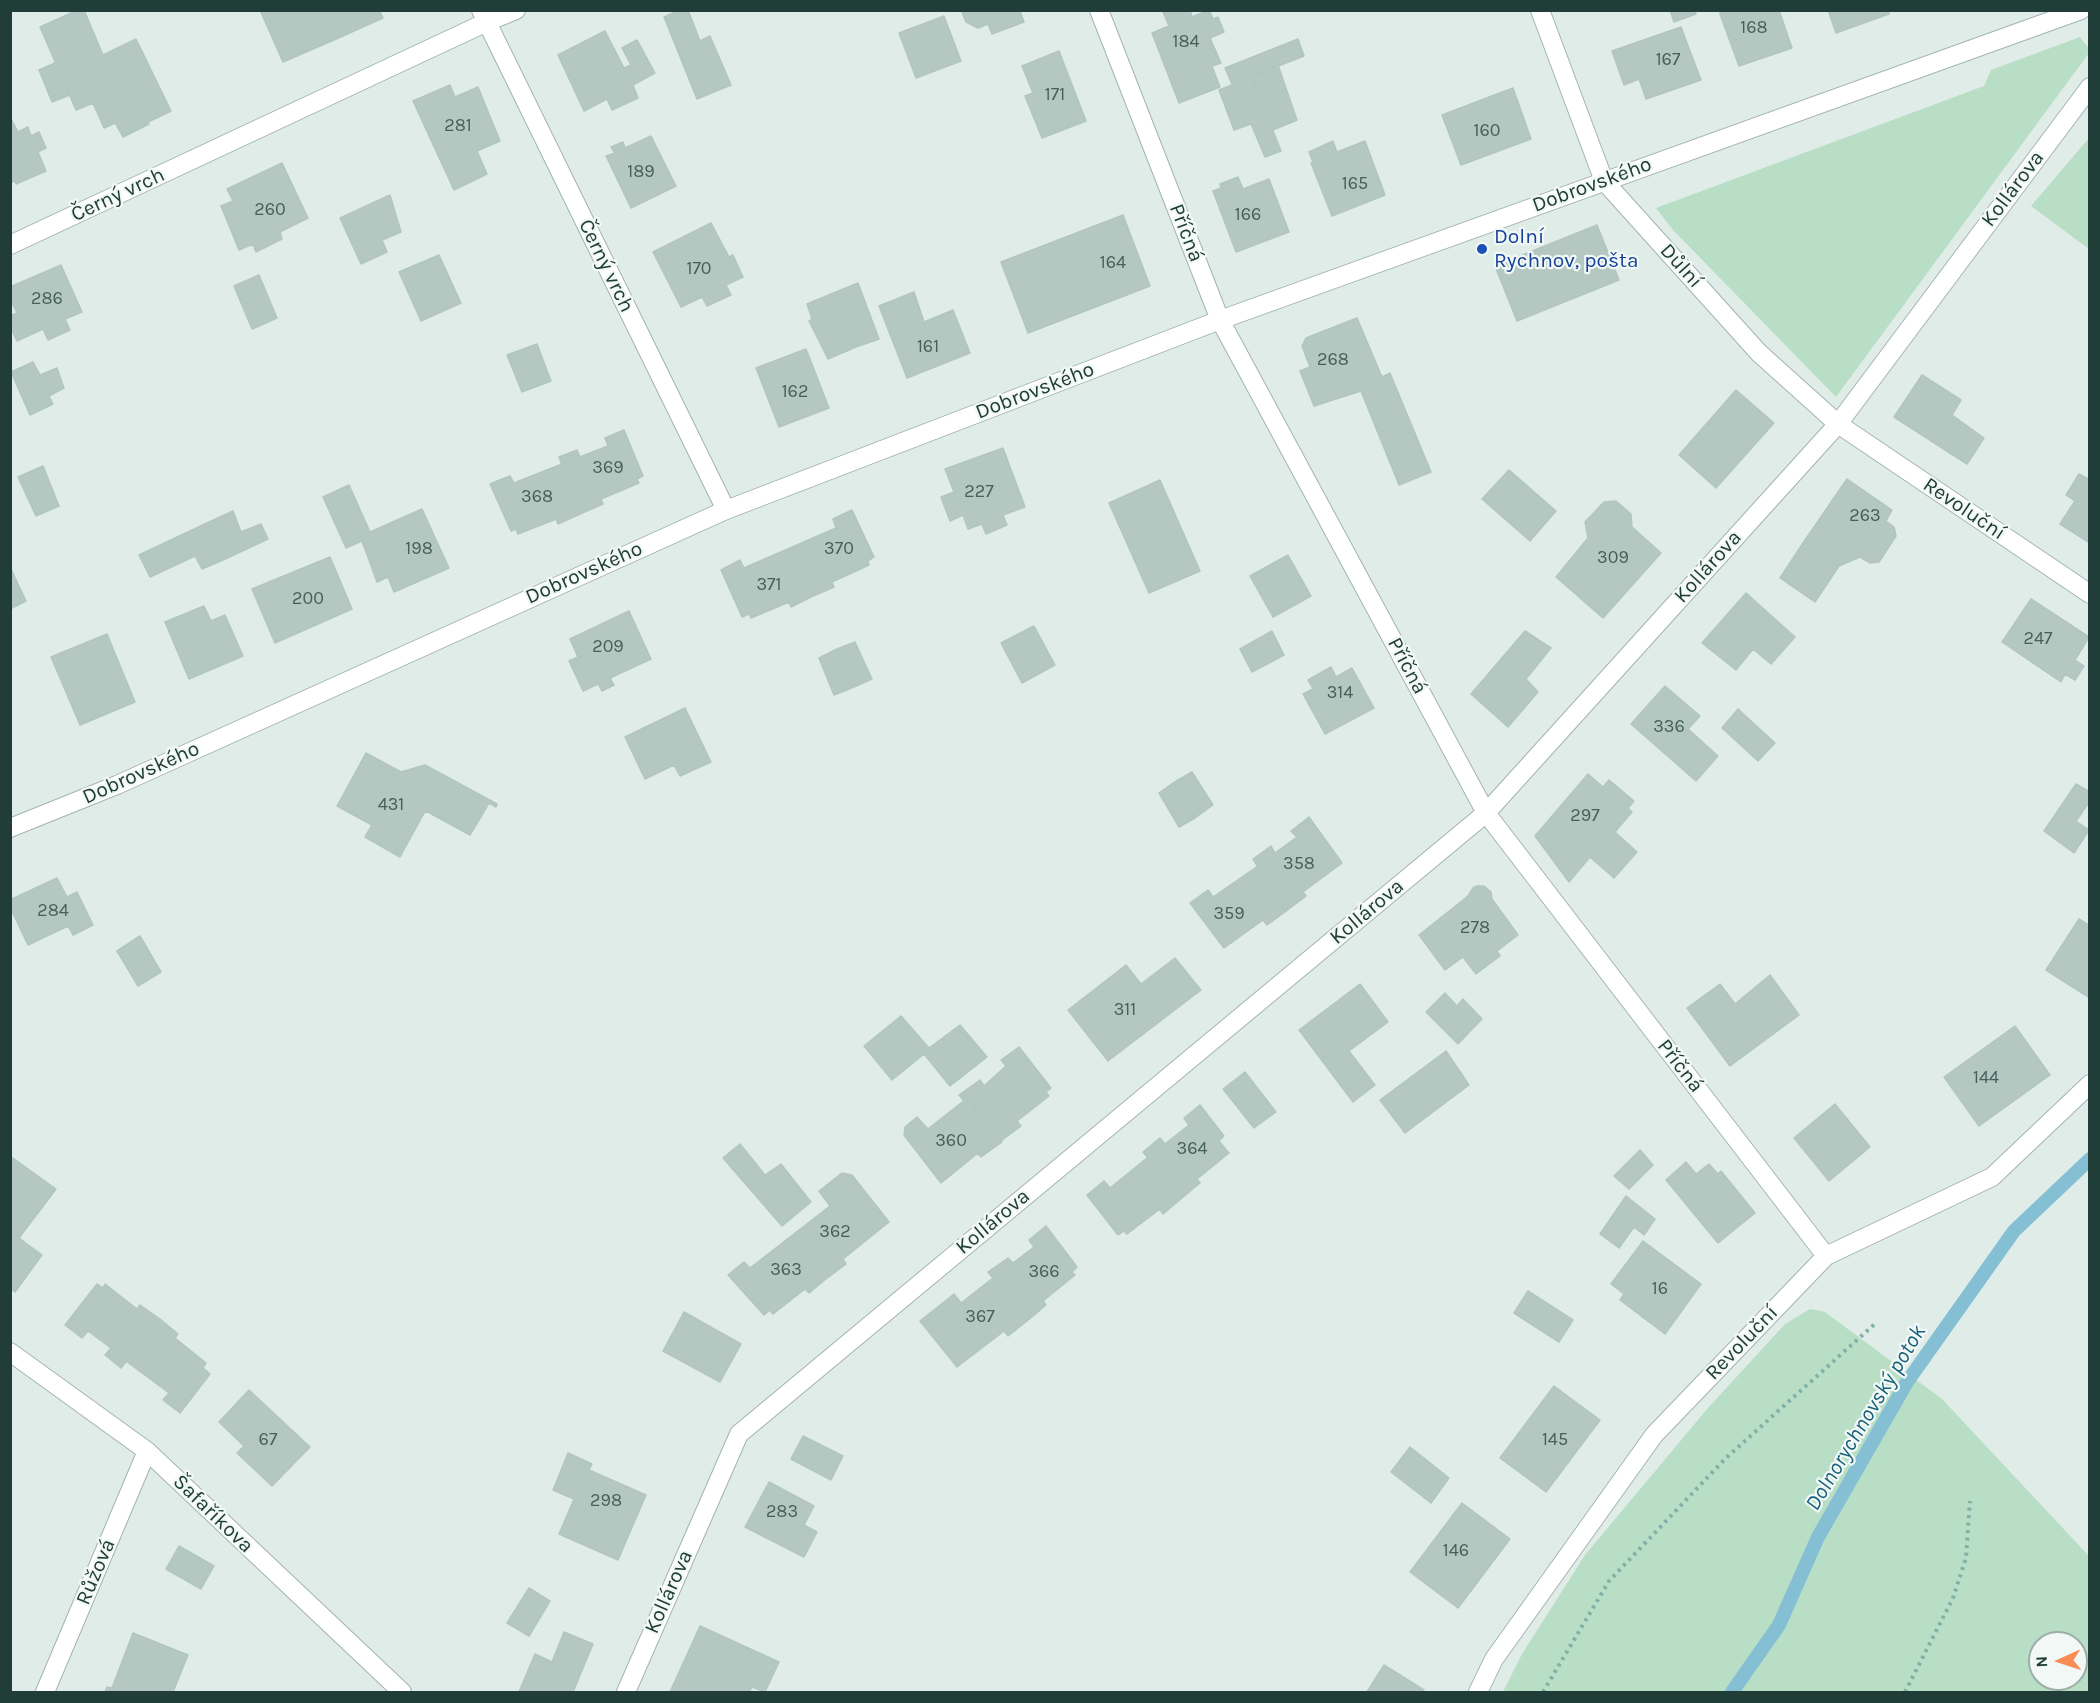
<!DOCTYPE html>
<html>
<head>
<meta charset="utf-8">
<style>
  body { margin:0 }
  #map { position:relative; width:2100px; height:1703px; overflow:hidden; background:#e0ece8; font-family:Karla,sans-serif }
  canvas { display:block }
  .frame { position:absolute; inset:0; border:12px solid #203d38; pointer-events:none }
  .north { position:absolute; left:2028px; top:1631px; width:60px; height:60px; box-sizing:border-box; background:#f1f8f5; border:2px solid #9dada9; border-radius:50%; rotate:267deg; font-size:16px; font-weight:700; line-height:24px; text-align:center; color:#203d38 }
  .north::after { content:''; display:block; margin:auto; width:21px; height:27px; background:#f88c52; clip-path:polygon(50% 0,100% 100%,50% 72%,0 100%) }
</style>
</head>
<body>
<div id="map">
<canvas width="2100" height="1703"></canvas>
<div class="frame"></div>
<div class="north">N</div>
</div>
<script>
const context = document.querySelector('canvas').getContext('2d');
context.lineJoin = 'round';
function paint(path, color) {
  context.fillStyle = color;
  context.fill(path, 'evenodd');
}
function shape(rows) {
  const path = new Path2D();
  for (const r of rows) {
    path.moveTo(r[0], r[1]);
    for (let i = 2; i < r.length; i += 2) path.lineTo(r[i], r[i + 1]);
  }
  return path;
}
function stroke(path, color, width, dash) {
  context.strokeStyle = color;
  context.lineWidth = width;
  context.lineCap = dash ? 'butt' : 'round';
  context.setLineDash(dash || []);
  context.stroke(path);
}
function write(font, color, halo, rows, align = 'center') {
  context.font = font + ' Karla,sans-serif';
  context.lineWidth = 4.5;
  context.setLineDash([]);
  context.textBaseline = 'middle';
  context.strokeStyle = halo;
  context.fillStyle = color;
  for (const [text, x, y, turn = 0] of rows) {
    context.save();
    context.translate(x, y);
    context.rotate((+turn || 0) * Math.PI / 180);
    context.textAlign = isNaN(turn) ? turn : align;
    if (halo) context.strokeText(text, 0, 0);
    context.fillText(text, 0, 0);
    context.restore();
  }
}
const green = shape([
  [2080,37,2089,49,2089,53,1836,397,1673,230,1656,208,1984,86,1991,70],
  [2089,138,2089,249,2031,206],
  [1810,1309,1825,1312,1942,1399,2089,1556,2089,1692,1503,1692,1522,1654,1585,1555,1708,1408,1785,1324],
  [2040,1643,2076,1643,2076,1679,2040,1679]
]);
const stream = shape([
  [1732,1692,1779,1625,1818,1537,1907,1382,2014,1231,2090,1159]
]);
const building = shape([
  [78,10,84,10,103,55,136,39,171,111,148,122,149,124,123,137,115,123,104,128,93,103,76,110,40,27,78,10],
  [260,10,320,10,334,40,283,62,260,10],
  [320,10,379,10,383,18,334,40,320,10],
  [680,10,688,10,700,41,710,36,731,85,697,99,664,17,680,10],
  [961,10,1021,10,1020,11,1024,22,992,34,988,24,978,28,966,22,961,10],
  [1167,10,1190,10,1192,17,1209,10,1213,19,1218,17,1224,32,1210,38,1221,63,1212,66,1220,87,1179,103,1152,33,1169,26,1163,12,1167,10],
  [1670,10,1695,10,1696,14,1674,22,1670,10],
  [1720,10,1779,10,1792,48,1739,66,1720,14,1720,10],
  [1828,10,1888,10,1889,14,1836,33,1828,10],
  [944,16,961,61,916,78,899,33,944,16],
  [1681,27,1701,80,1646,99,1639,79,1624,85,1612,51,1681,27],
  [605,31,624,68,631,65,622,48,637,40,655,73,633,85,638,98,612,110,607,99,584,111,558,55,605,31],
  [1298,39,1304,56,1232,84,1225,68,1298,39],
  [1059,51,1086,121,1042,138,1025,96,1033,93,1022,66,1059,51],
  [55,63,70,95,52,102,39,70,55,63],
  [1278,65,1297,120,1273,130,1252,75,1278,65],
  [1252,77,1281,151,1265,157,1251,124,1234,130,1219,90,1252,77],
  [450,85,455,97,478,87,500,141,477,151,487,174,454,190,413,101,450,85],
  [1513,88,1531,139,1461,165,1442,115,1513,88],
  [10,117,18,132,28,127,31,136,39,132,46,148,38,152,46,171,16,184,15,181,10,183,10,117],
  [651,136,676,186,631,208,606,156,615,153,611,147,623,142,625,148,651,136],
  [1333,141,1337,152,1365,141,1385,195,1332,216,1311,163,1313,162,1309,152,1333,141],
  [282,163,308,218,280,232,282,239,256,252,253,244,239,250,221,206,233,201,227,189,282,163],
  [1238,177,1243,189,1269,179,1289,232,1236,252,1213,191,1221,188,1220,184,1238,177],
  [390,195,401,232,382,240,387,252,361,264,340,218,390,195],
  [1123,215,1150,286,1028,333,1001,262,1123,215],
  [711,223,729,257,733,255,743,277,726,285,731,295,707,306,702,297,681,307,653,252,711,223],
  [1597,225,1619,280,1517,321,1495,266,1597,225],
  [439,255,461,303,421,321,399,272,439,255],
  [61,265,82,312,65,319,70,330,48,340,43,329,17,341,10,326,10,316,17,313,10,299,10,287,61,265],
  [259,275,277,318,252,329,234,286,259,275],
  [858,283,879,339,856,347,836,292,858,283],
  [836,292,856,347,828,359,809,321,812,319,807,304,836,292],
  [914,292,924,322,953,310,970,353,907,378,879,306,914,292],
  [1357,318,1382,377,1390,373,1431,472,1399,485,1361,391,1314,406,1300,371,1310,367,1302,346,1306,338,1357,318],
  [537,344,551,381,522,392,507,355,537,344],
  [806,349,829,408,779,427,756,368,806,349],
  [33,362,40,375,57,368,64,388,49,396,53,404,30,415,11,372,33,362],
  [1922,375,1961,400,1952,415,1984,438,1967,464,1894,417,1922,375],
  [1736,390,1774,423,1716,488,1679,455,1736,390],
  [624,430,643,476,637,479,639,483,601,499,603,504,580,514,559,457,577,450,580,457,608,446,605,438,624,430],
  [1003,448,1025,507,1003,515,1007,525,986,534,982,524,968,529,963,515,950,521,941,497,954,492,945,469,1003,448],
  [562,464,580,514,558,524,556,519,518,534,516,529,511,531,490,484,510,476,514,483,562,464],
  [43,466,59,506,36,516,18,477,43,466],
  [1509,470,1556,511,1530,541,1482,499,1509,470],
  [2079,474,2090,480,2090,543,2060,524,2075,501,2066,495,2079,474],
  [1847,479,1892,510,1886,521,1894,527,1896,536,1879,562,1870,563,1860,557,1839,566,1803,543,1847,479],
  [1160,480,1200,571,1149,593,1109,503,1160,480],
  [349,485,370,532,422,509,449,568,394,592,388,577,377,582,362,541,346,548,323,497,349,485],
  [1616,501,1631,514,1632,527,1661,553,1603,618,1556,577,1588,538,1585,522,1604,502,1616,501],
  [852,510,874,557,868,561,869,565,832,582,834,587,811,597,790,548,836,528,833,519,852,510],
  [233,511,241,532,261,524,268,539,223,560,207,523,233,511],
  [207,523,223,560,202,569,195,556,150,577,139,555,207,523],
  [1803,543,1839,566,1815,602,1780,578,1803,543],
  [790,548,811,597,791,607,789,602,751,618,749,614,742,617,721,570,740,560,744,568,790,548],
  [1288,555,1311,596,1273,617,1250,576,1288,555],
  [330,557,352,609,275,643,252,589,330,557],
  [10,567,26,601,10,609,10,567],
  [1746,593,1795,637,1771,664,1753,649,1736,670,1702,643,1746,593],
  [2031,599,2089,637,2075,660,2084,666,2075,680,2065,674,2061,682,2002,642,2031,599],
  [204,606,211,621,225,615,243,656,189,679,165,622,204,606],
  [629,611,651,659,610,678,614,685,602,691,598,684,583,691,569,661,578,657,570,639,629,611],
  [1034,626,1055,665,1022,683,1001,643,1034,626],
  [1272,631,1284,655,1252,672,1240,649,1272,631],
  [1525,631,1551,648,1526,679,1538,692,1508,727,1471,694,1525,631],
  [107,634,135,702,80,725,51,657,107,634],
  [855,642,872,679,854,687,837,649,855,642],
  [837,649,854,687,834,695,819,658,837,649],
  [1331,667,1336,677,1352,668,1374,708,1325,734,1303,694,1313,689,1308,680,1331,667],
  [1665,686,1700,716,1688,729,1718,756,1696,781,1631,724,1665,686],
  [685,708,711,762,680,776,674,765,645,779,625,737,685,708],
  [1738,709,1775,743,1758,761,1722,728,1738,709],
  [366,753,401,772,425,765,497,804,496,807,489,803,470,835,428,812,424,813,400,857,365,837,372,825,337,806,366,753],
  [1192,772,1213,805,1195,818,1173,783,1192,772],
  [1588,774,1603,787,1609,780,1634,801,1628,808,1632,812,1615,832,1637,852,1614,878,1590,857,1569,882,1535,836,1588,774],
  [1173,783,1195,818,1179,827,1159,793,1173,783],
  [2076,784,2090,792,2090,801,2076,821,2089,830,2074,853,2044,831,2076,784],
  [1309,817,1342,863,1303,892,1306,896,1285,912,1253,859,1271,846,1275,853,1297,837,1291,831,1309,817],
  [1258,866,1285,912,1267,925,1263,920,1224,948,1190,903,1208,890,1213,897,1258,866],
  [57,878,67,897,77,892,93,925,73,935,68,926,28,945,10,907,10,900,57,878],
  [1477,886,1484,886,1491,892,1492,899,1518,935,1497,951,1500,956,1476,974,1463,957,1445,970,1419,935,1468,896,1473,888,1477,886],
  [2079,919,2090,926,2090,998,2046,970,2079,919],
  [140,936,161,972,138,986,117,951,140,936],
  [1175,958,1201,990,1108,1061,1068,1010,1126,965,1141,984,1175,958],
  [1770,975,1799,1015,1730,1066,1687,1008,1720,984,1735,1004,1770,975],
  [1360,984,1388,1022,1349,1051,1375,1085,1353,1102,1299,1030,1360,984],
  [1445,993,1457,1006,1463,999,1482,1019,1458,1044,1426,1012,1445,993],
  [901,1016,929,1048,924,1054,892,1080,864,1046,901,1016],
  [960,1025,987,1057,950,1086,924,1054,929,1048,960,1025],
  [2015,1026,2050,1075,1979,1126,1944,1077,2015,1026],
  [1019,1047,1051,1088,1046,1092,1049,1096,1017,1121,1021,1126,1001,1141,969,1098,966,1097,964,1101,959,1095,980,1080,984,1086,1006,1066,1001,1060,1019,1047],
  [1446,1051,1469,1085,1405,1133,1380,1100,1446,1051],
  [1245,1072,1276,1112,1254,1128,1223,1089,1245,1072],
  [966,1097,1002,1142,981,1157,978,1153,941,1183,904,1135,905,1127,917,1117,928,1129,966,1099,966,1097],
  [1835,1104,1870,1147,1829,1181,1794,1138,1835,1104],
  [1200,1105,1224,1136,1219,1141,1229,1153,1197,1179,1200,1183,1182,1198,1143,1152,1160,1138,1165,1144,1189,1125,1184,1118,1200,1105],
  [740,1144,765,1175,781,1164,811,1202,782,1226,723,1158,740,1144],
  [1640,1150,1653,1165,1629,1189,1614,1176,1640,1150],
  [10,1156,56,1189,19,1238,42,1255,15,1292,10,1288,10,1156],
  [1147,1158,1182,1198,1163,1214,1160,1209,1127,1234,1124,1231,1118,1235,1087,1195,1104,1181,1110,1188,1147,1158],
  [1686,1162,1696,1174,1709,1164,1718,1174,1721,1171,1755,1213,1718,1243,1666,1180,1686,1162],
  [842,1173,852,1175,889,1222,843,1259,846,1264,826,1279,790,1237,830,1206,819,1191,842,1173],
  [1626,1196,1655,1219,1644,1235,1634,1227,1619,1248,1600,1234,1626,1196],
  [1046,1226,1077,1267,1072,1272,1075,1275,1043,1301,1046,1305,1027,1321,988,1272,1008,1258,1013,1263,1034,1247,1029,1240,1046,1226],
  [790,1237,826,1279,809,1293,805,1289,773,1314,770,1310,764,1315,728,1275,744,1262,750,1268,790,1237],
  [1643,1241,1701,1284,1665,1334,1620,1300,1624,1294,1611,1284,1643,1241],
  [993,1278,1027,1321,1008,1336,1004,1331,957,1367,920,1321,954,1294,961,1303,993,1278],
  [97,1284,103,1288,105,1284,137,1309,140,1305,160,1319,121,1368,105,1355,111,1348,88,1331,82,1338,65,1325,97,1284],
  [1528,1291,1573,1320,1559,1342,1514,1313,1528,1291],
  [684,1312,741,1344,720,1382,663,1351,684,1312],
  [160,1319,178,1334,175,1338,206,1363,203,1368,210,1374,180,1413,163,1400,169,1393,126,1361,160,1319],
  [1554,1386,1600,1420,1546,1492,1500,1458,1554,1386],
  [249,1390,310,1447,272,1486,237,1453,244,1446,219,1422,249,1390],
  [803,1436,843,1456,831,1480,791,1459,803,1436],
  [1410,1447,1449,1478,1431,1503,1391,1472,1410,1447],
  [568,1453,592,1464,589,1470,646,1495,618,1560,559,1534,574,1499,553,1490,568,1453],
  [769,1482,814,1506,804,1525,817,1532,804,1557,745,1527,769,1482],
  [1462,1503,1510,1539,1458,1608,1410,1572,1462,1503],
  [179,1546,214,1566,201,1589,166,1569,179,1546],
  [529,1588,550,1601,529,1636,507,1623,529,1588],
  [700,1626,779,1662,765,1692,752,1687,749,1692,670,1692,700,1626],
  [564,1632,593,1644,573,1692,519,1692,535,1654,552,1662,564,1632],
  [133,1633,188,1655,173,1692,105,1692,107,1687,112,1688,133,1633],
  [1384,1665,1424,1690,1422,1692,1367,1692,1384,1665]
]);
const path = shape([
  [1543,1692,1609,1581,1726,1458,1877,1322],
  [1905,1692,1953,1598,1966,1558,1970,1501]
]);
const minor = shape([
  [481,10,726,510],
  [1099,10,1220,320,1486,813,1826,1256],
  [1540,10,1604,181,1759,353,1838,424,2090,594],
  [10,245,487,22,516,10],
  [10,828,117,785,726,510,1220,320,2081,10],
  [10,1352,147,1451,402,1692],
  [45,1692,147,1451],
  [626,1692,739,1434,1486,813,1838,424,2090,87],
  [1478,1692,1494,1659,1654,1435,1826,1256,1992,1177,2090,1084]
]);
const markers = [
  [1482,249,6,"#1a4fb4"]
];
const numberNames = [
  ["168",1754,28],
  ["184",1186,42],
  ["167",1668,60],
  ["171",1055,95],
  ["281",458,126],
  ["160",1487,131],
  ["189",641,172],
  ["165",1355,184],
  ["260",270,210],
  ["166",1248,215],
  ["164",1113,263],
  ["170",699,269],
  ["286",47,299],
  ["161",928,347],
  ["268",1333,360],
  ["162",795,392],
  ["369",608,468],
  ["227",979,492],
  ["368",537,497],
  ["263",1865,516],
  ["198",419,549],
  ["370",839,549],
  ["309",1613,558],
  ["371",769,585],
  ["200",308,599],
  ["247",2038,639],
  ["209",608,647],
  ["314",1340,693],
  ["336",1669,727],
  ["431",391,805],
  ["297",1585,816],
  ["358",1299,864],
  ["284",53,911],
  ["359",1229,914],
  ["278",1475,928],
  ["311",1125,1010],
  ["144",1986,1078],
  ["360",951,1141],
  ["364",1192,1149],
  ["362",835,1232],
  ["363",786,1270],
  ["366",1044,1272],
  ["16",1660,1289],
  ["367",980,1317],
  ["67",268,1440],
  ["145",1555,1440],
  ["298",606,1501],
  ["283",782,1512],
  ["146",1456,1551]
];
const streetNames = [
  ["Dobrovského",1592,185,-20],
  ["Kollárova",2013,189,-53],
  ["Černý vrch",118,195,-25],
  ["Příčná",1186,233,69],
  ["Černý vrch",606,266,64],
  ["Důlní",1681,266,48],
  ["Dobrovského",1035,391,-21],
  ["Revoluční",1964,509,34],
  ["Kollárova",1708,567,-48],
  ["Dobrovského",584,573,-24],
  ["Příčná",1407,666,62],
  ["Dobrovského",141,773,-24],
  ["Kollárova",1367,912,-40],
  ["Příčná",1680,1066,52],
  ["Kollárova",993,1222,-40],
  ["Revoluční",1742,1343,-46],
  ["Šafaříkova",213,1514,44],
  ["Růžová",96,1572,-67],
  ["Kollárova",669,1592,-66]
];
const transitNames = [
  ["Dolní",1494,237],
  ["Rychnov, pošta",1494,261]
];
const waterNames = [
  ["Dolnorychnovský potok",1866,1418,-59]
];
paint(green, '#b8dec6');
stroke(stream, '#85bfd4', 14);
paint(building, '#b5c7c1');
stroke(building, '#b2c6c0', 1.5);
stroke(minor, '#a3b4b0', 20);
stroke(path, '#7fb1a7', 4, [3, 4.5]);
stroke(minor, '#fff', 18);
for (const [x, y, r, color] of markers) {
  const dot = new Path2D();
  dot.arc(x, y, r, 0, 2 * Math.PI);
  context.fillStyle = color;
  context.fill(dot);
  stroke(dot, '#f1f8f5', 2);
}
write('18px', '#45605a', null, numberNames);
write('21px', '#203d38', '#f1f8f5', streetNames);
write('21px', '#164399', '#f1f8f5', transitNames, 'left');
write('italic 22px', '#17607c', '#f1f8f5', waterNames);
</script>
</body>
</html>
